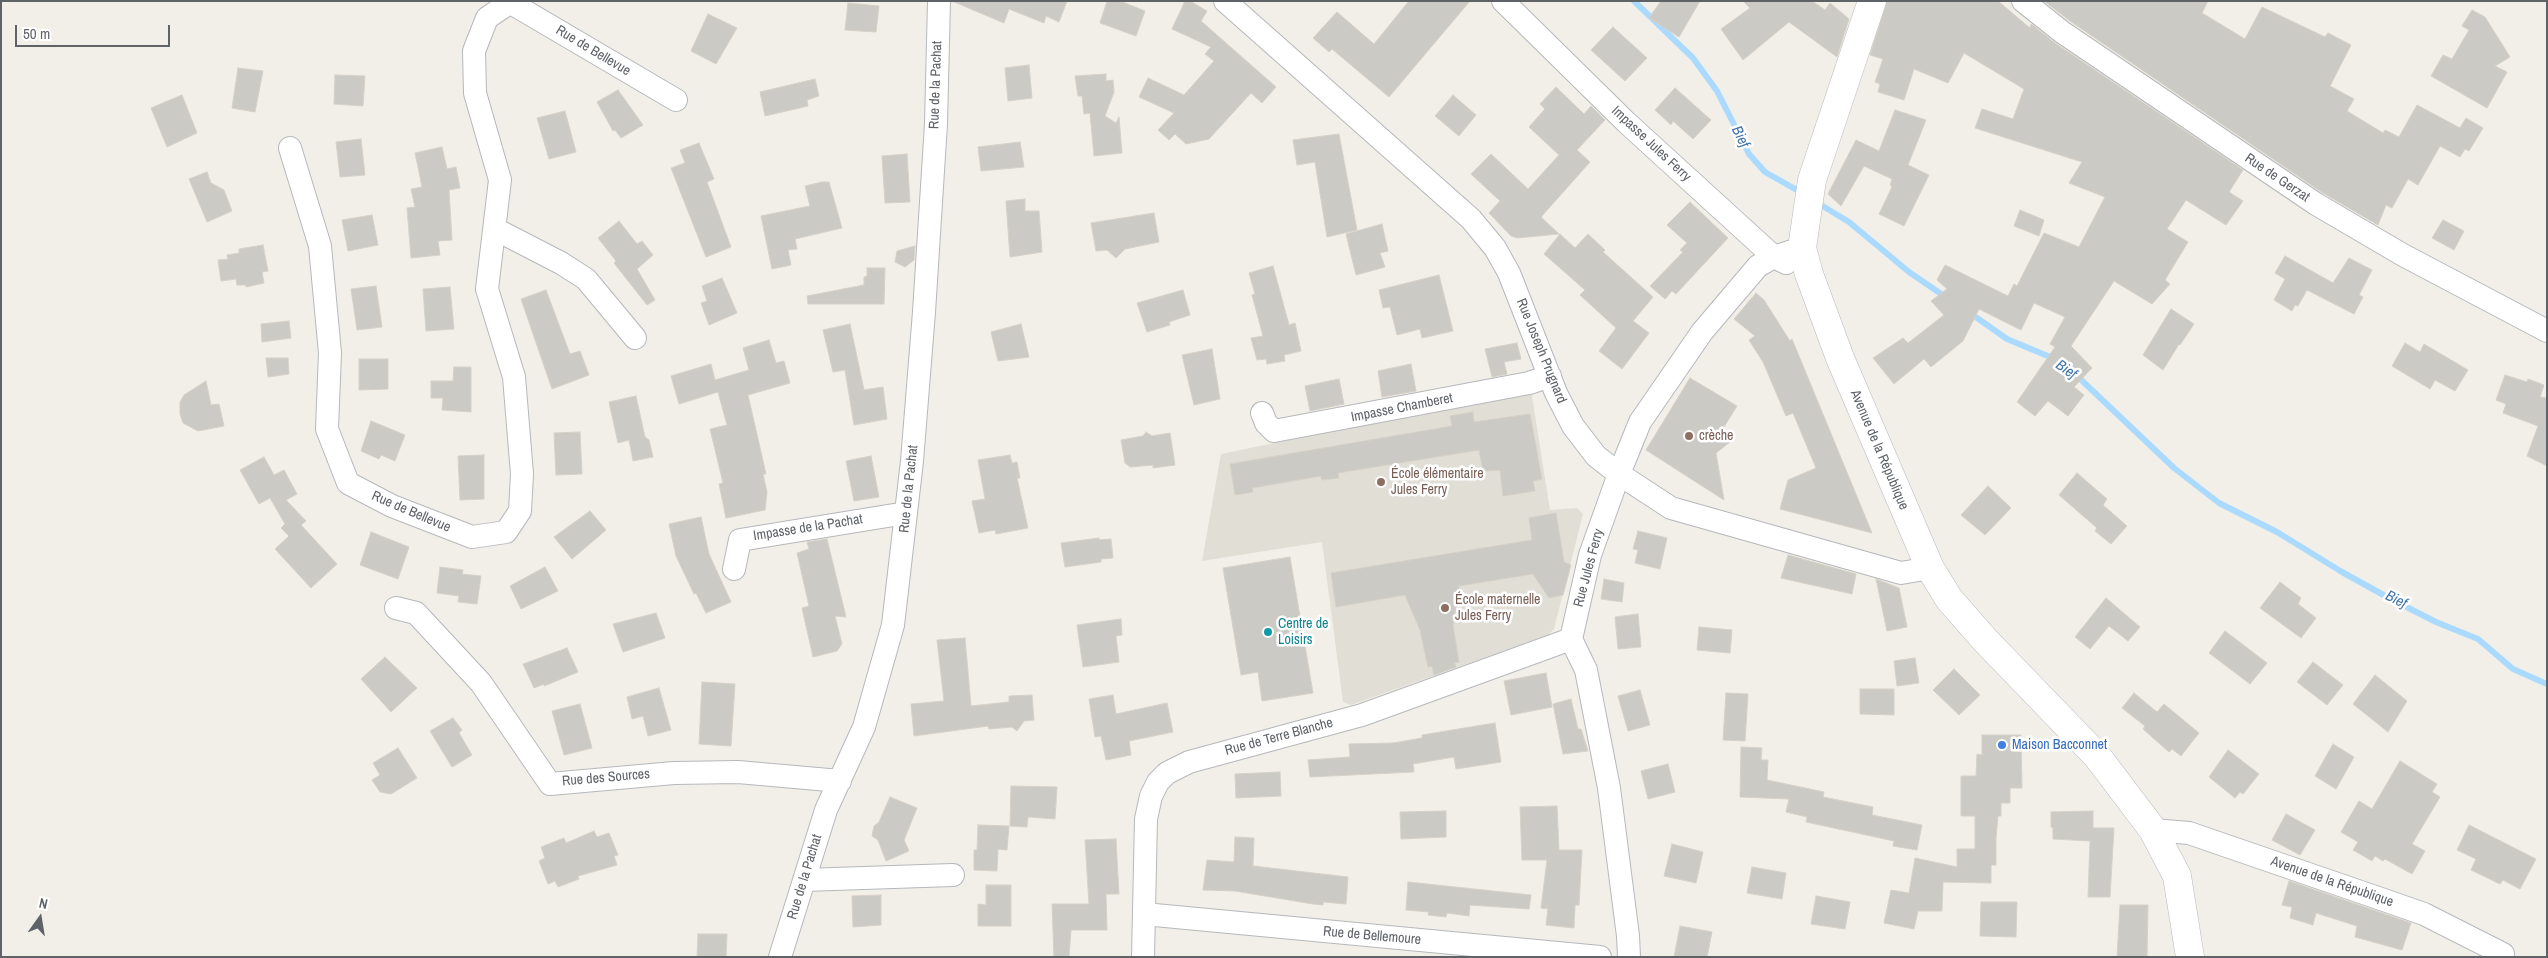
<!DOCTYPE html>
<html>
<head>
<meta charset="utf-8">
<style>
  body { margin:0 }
  #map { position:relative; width:2548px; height:958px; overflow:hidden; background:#f1efe8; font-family:"Archivo Narrow",sans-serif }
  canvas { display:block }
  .frame { position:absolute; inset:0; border:2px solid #5f6368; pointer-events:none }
  .north { position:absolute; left:15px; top:893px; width:50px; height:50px; -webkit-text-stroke:4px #fff; paint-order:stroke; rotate:13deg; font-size:14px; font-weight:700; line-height:20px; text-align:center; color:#5f6368 }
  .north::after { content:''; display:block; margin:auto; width:18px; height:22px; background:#5f6368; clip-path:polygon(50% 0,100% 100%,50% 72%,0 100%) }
  .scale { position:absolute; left:15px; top:25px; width:155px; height:22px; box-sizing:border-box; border:2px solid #5f6368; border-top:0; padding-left:6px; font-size:15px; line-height:18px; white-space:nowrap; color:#5f6368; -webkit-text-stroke:4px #fff; paint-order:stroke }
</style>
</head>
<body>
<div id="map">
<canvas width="2548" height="958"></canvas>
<div class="frame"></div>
<div class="north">N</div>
<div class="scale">50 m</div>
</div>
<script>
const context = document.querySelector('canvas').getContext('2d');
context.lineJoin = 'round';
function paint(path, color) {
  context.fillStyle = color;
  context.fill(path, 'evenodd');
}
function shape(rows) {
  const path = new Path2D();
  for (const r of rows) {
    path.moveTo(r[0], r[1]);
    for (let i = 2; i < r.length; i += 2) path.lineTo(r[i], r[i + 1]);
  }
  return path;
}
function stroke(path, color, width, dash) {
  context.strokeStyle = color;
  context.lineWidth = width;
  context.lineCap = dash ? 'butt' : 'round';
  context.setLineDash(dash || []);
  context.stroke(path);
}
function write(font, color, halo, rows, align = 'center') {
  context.font = font + ' "Archivo Narrow",sans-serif';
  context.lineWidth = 5;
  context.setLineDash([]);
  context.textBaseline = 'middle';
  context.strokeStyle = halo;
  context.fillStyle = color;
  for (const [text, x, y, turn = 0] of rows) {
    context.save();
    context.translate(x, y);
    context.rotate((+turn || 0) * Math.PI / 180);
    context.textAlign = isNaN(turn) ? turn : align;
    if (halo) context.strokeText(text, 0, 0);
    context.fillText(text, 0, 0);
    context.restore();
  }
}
const education = shape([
  [1531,390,1550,510,1577,508,1583,514,1556,621,1554,629,1548,635,1351,705,1343,702,1322,542,1202,561,1221,454]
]);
const stream = shape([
  [1634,1,1693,58,1717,91,1749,154,1765,172,1804,194],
  [1816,202,1849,222,1909,272,1947,298],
  [1970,313,2007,339,2055,359],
  [2075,374,2174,468,2219,503,2277,532,2342,572,2389,598,2436,622,2478,639,2513,669,2547,684]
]);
const building = shape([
  [952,1,1067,1,1059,22,1046,16,1044,23,1009,9,1004,23,952,1],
  [1107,1,1120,1,1145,11,1136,36,1100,23,1107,1],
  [1185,1,1190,1,1207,11,1201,21,1276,87,1262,103,1251,93,1209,139,1186,144,1175,134,1169,140,1158,130,1174,113,1139,97,1148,78,1184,95,1214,61,1205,54,1211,47,1172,29,1185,1],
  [1409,1,1470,1,1389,97,1332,49,1329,52,1313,38,1337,12,1374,44,1409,1],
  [1661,1,1700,1,1679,37,1649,18,1661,1],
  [1743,1,1812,1,1825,10,1830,3,1849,19,1837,57,1789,22,1743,60,1721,29,1750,8,1743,1],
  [1887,1,1998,1,2030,28,2031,24,2055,43,2243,170,2229,192,2243,201,2226,225,2186,200,2167,229,2188,242,2165,280,2170,284,2152,304,2114,281,2071,346,2092,368,2074,387,2084,395,2068,416,2048,401,2035,416,2017,402,2055,347,2050,344,2065,317,2034,303,2021,330,1979,309,1963,341,1931,367,1924,359,1894,384,1873,358,1903,338,1908,343,1944,315,1931,301,1947,289,1937,280,1945,265,2008,296,2014,284,2017,286,2044,233,2079,247,2105,197,2069,183,2082,162,1975,128,1982,109,2013,119,2024,89,1964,53,1948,83,1914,69,1904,100,1878,92,1880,84,1875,82,1883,59,1870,55,1887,1],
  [2044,1,2208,1,2202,13,2245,39,2262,7,2325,37,2328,33,2351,45,2330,86,2354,99,2347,111,2383,133,2385,130,2399,137,2417,105,2460,128,2466,118,2483,128,2469,151,2465,149,2460,157,2440,146,2418,185,2408,179,2392,208,2386,205,2378,225,2323,193,2070,21,2044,1],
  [848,3,879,6,876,32,845,30,848,3],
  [2472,10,2485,17,2510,57,2495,66,2507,72,2487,108,2431,76,2443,55,2452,59,2469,30,2462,26,2472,10],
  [708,14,737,28,716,64,691,51,708,14],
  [1613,27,1647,58,1625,81,1591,50,1613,27],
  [1029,65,1032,98,1008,101,1005,68,1029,65],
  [238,68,263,71,255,112,232,108,238,68],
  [1106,74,1106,81,1113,80,1114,92,1105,116,1116,123,1119,117,1122,153,1094,156,1090,113,1084,114,1082,96,1078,96,1075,76,1106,74],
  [335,75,365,76,363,106,334,104,335,75],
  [815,79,819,96,807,100,808,106,765,116,760,92,815,79],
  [1556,87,1584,114,1591,106,1605,120,1577,150,1590,162,1541,217,1559,234,1517,238,1511,236,1489,213,1500,201,1471,174,1491,154,1528,189,1559,155,1529,127,1545,109,1540,104,1556,87],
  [1675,88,1711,120,1693,139,1673,121,1671,125,1655,110,1675,88],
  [618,90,643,125,621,138,615,130,613,131,597,102,618,90],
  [182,95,197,133,167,147,151,108,182,95],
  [1453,95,1476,115,1459,136,1435,116,1453,95],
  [1895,110,1926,120,1908,165,1929,175,1904,226,1879,214,1892,187,1890,185,1892,179,1864,166,1841,206,1828,194,1856,140,1879,151,1895,110],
  [565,111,576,152,549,159,537,118,565,111],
  [1339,134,1357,230,1327,237,1315,162,1297,165,1293,140,1339,134],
  [361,139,365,175,340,177,336,142,361,139],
  [1020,142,1024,167,981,171,978,147,1020,142],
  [699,143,714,179,707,182,731,247,706,257,671,168,685,163,680,150,699,143],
  [442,147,447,169,456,167,460,188,449,190,452,240,438,241,440,255,411,258,407,208,415,207,411,189,422,187,415,153,442,147],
  [907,154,910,202,885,203,882,156,907,154],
  [207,172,211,183,224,190,232,211,207,222,189,179,207,172],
  [822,182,829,182,842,228,795,239,797,249,788,250,791,265,772,269,761,216,810,206,805,186,822,182],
  [1025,199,1025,211,1039,211,1042,252,1010,257,1006,201,1025,199],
  [1690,202,1728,238,1676,294,1672,291,1665,299,1650,286,1683,252,1680,250,1687,243,1667,225,1690,202],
  [2020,210,2044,220,2039,236,2014,226,2020,210],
  [1154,213,1159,242,1125,249,1116,258,1107,250,1096,251,1091,223,1154,213],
  [372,215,378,245,348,251,342,220,372,215],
  [2443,220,2464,231,2454,250,2432,238,2443,220],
  [619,221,637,244,642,241,653,255,637,269,655,300,647,305,614,263,616,261,598,238,619,221],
  [1382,224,1388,251,1380,253,1385,267,1356,275,1346,234,1382,224],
  [1560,234,1575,248,1588,234,1605,250,1603,252,1653,297,1633,321,1649,333,1622,369,1599,351,1616,328,1580,295,1585,290,1544,254,1560,234],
  [263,245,268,271,262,272,264,283,246,287,246,285,237,285,236,279,221,281,218,260,228,259,227,255,239,253,239,249,263,245],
  [915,246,914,260,905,267,895,262,897,251,915,246],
  [2285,256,2333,283,2349,258,2372,270,2359,295,2363,297,2354,314,2307,290,2298,306,2295,305,2292,311,2274,300,2285,279,2275,273,2285,256],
  [1273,266,1289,325,1295,323,1301,351,1284,355,1285,361,1267,364,1266,359,1257,360,1251,338,1263,336,1252,295,1255,294,1249,273,1273,266],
  [867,268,885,268,884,304,808,304,807,296,864,285,864,277,867,276,867,268],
  [1439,275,1453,331,1422,338,1420,329,1397,335,1390,307,1383,308,1379,290,1439,275],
  [722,278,737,313,709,325,701,303,707,301,702,286,722,278],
  [376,286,382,327,357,330,351,289,376,286],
  [450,287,454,329,426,331,423,289,450,287],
  [546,290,570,354,580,351,589,375,552,389,521,299,546,290],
  [1183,290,1190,315,1169,322,1170,325,1147,332,1137,303,1183,290],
  [1756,293,1764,300,1790,341,1792,339,1872,533,1780,509,1788,480,1816,468,1793,413,1786,416,1763,362,1749,340,1755,336,1734,319,1756,293],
  [2171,309,2194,324,2180,345,2179,344,2163,370,2143,355,2171,309],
  [289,321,291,338,262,342,261,324,289,321],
  [850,324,864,390,883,387,887,419,854,425,845,370,833,372,823,330,850,324],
  [1021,324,1029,357,998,361,991,332,1021,324],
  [769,340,776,363,784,361,790,383,748,395,766,474,763,474,767,492,765,510,726,518,719,484,723,483,710,429,727,425,718,392,679,404,671,376,711,364,715,380,749,370,743,348,769,340],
  [1517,343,1521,359,1504,362,1507,374,1492,377,1485,349,1517,343],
  [2405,343,2420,352,2424,344,2468,370,2455,391,2435,380,2430,389,2392,366,2405,343],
  [1212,349,1220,399,1194,405,1182,355,1212,349],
  [266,358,288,358,289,374,268,377,266,358],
  [359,359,388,359,388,389,359,390,359,359],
  [1411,364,1416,391,1382,397,1378,371,1411,364],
  [454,367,471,367,471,412,442,410,443,398,431,398,431,381,453,381,454,367],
  [2505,375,2527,382,2528,379,2544,385,2540,397,2547,398,2547,466,2527,456,2538,426,2503,413,2506,404,2496,400,2505,375],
  [1690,378,1737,406,1719,435,1730,442,1716,453,1724,500,1646,450,1690,378],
  [1339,379,1344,404,1310,411,1305,386,1339,379],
  [206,381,211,405,219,404,224,426,198,431,183,423,180,414,180,402,184,395,206,381],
  [636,396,645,437,649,440,653,457,633,461,629,440,618,443,609,402,636,396],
  [1473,412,1474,422,1530,414,1542,479,1533,481,1535,491,1503,496,1500,470,1483,471,1479,450,1338,473,1339,478,1322,480,1321,476,1252,488,1253,492,1235,495,1230,464,1452,426,1450,416,1473,412],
  [371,421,405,435,395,461,381,455,379,459,361,451,371,421],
  [580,432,582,474,556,475,554,433,580,432],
  [1146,432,1152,436,1170,433,1175,465,1153,468,1153,465,1130,467,1125,463,1121,440,1143,436,1146,432],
  [484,455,484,499,460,500,458,456,484,455],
  [1010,455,1012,463,1017,462,1020,478,1017,478,1028,528,996,534,995,530,979,533,972,501,985,499,978,460,1010,455],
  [871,456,879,497,854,501,846,461,871,456],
  [264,457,274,475,284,470,297,494,286,500,306,521,301,525,337,564,311,588,275,549,289,536,281,528,285,524,270,498,259,504,240,470,264,457],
  [2077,473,2107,499,2103,505,2127,526,2111,544,2095,531,2097,528,2059,495,2077,473],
  [1988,486,2011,508,1985,535,1961,515,1988,486],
  [590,511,606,530,572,559,554,537,590,511],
  [1556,513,1564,562,1571,565,1563,595,1549,598,1533,574,1459,586,1453,625,1459,662,1454,663,1456,667,1434,675,1432,666,1428,667,1420,630,1405,595,1336,607,1331,573,1532,540,1529,518,1556,513],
  [701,517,709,554,731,602,706,613,696,593,694,594,676,556,669,524,701,517],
  [1638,531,1667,538,1660,569,1635,563,1638,550,1633,549,1638,531],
  [371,532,409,547,398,579,360,565,371,532],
  [1099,538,1099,540,1111,539,1113,558,1101,559,1101,562,1065,567,1061,543,1099,538],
  [827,539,846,617,835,616,842,644,837,651,813,657,802,608,809,606,797,553,809,549,807,542,827,539],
  [1788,555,1856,574,1852,594,1781,578,1788,555],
  [1290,557,1313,693,1262,701,1258,672,1241,675,1223,568,1290,557],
  [440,567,463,570,462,574,481,576,477,604,458,602,459,596,437,593,440,567],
  [545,567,558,591,521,609,510,586,545,567],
  [1604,579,1624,583,1622,602,1601,599,1604,579],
  [1876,579,1899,588,1907,627,1887,631,1876,579],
  [2280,582,2301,598,2298,604,2316,618,2301,638,2260,608,2280,582],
  [2106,598,2140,627,2128,641,2109,626,2090,649,2075,637,2106,598],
  [656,613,665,638,623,652,613,624,656,613],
  [1638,614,1641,647,1618,649,1615,617,1638,614],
  [1121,619,1122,635,1116,636,1119,662,1083,667,1077,625,1121,619],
  [1699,627,1732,630,1730,653,1697,650,1699,627],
  [2225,631,2267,663,2250,684,2209,653,2225,631],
  [965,638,971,706,1009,702,1009,696,1032,695,1034,720,1024,721,1017,731,1012,727,989,729,988,726,914,736,911,704,944,701,937,640,965,638],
  [567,648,578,672,544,686,544,684,534,688,523,664,567,648],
  [385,657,417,688,391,712,361,679,385,657],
  [1915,658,1919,683,1897,686,1894,661,1915,658],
  [2313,662,2343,685,2327,705,2297,682,2313,662],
  [1954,669,1980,695,1959,715,1933,690,1954,669],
  [1546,673,1552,707,1511,715,1504,681,1546,673],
  [2375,675,2407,701,2388,732,2353,704,2375,675],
  [702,682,735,684,731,746,699,744,702,682],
  [659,688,671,730,648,736,643,716,632,719,627,697,659,688],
  [1860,689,1894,689,1894,715,1860,714,1860,689],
  [1640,690,1650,725,1628,731,1618,696,1640,690],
  [1726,693,1748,694,1745,741,1723,740,1726,693],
  [2134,693,2157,712,2164,704,2199,733,2181,756,2172,749,2169,752,2143,729,2145,726,2122,708,2134,693],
  [1113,695,1116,714,1167,703,1173,732,1129,741,1131,755,1106,760,1101,736,1095,737,1089,699,1113,695],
  [1571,699,1578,729,1581,729,1588,751,1563,754,1553,704,1571,699],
  [580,704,592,748,564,755,552,711,580,704],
  [453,718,462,730,459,733,472,755,452,767,430,731,453,718],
  [1495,723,1501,762,1456,769,1454,757,1413,764,1414,772,1310,777,1308,760,1350,757,1349,744,1393,743,1422,738,1422,735,1495,723],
  [1982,735,2021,735,2022,788,2010,788,2010,803,2001,803,2001,816,1998,816,1996,838,1996,865,1991,865,1991,883,1943,882,1942,911,1918,911,1914,929,1884,923,1891,890,1909,893,1915,858,1957,867,1957,849,1975,849,1975,816,1961,816,1961,776,1976,776,1977,754,1982,755,1982,735],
  [2333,744,2354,757,2336,789,2315,776,2333,744],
  [1741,747,1762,748,1761,760,1768,760,1767,780,1824,792,1823,797,1873,807,1872,815,1922,825,1917,850,1893,846,1894,841,1806,822,1807,817,1786,812,1789,799,1740,797,1741,747],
  [398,748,417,778,391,794,380,792,372,780,380,775,373,763,398,748],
  [2228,750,2259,774,2243,794,2240,792,2235,798,2209,777,2228,750],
  [2400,761,2437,784,2432,792,2440,797,2412,844,2425,851,2412,874,2385,859,2383,861,2375,856,2372,861,2353,850,2358,842,2341,832,2359,801,2372,809,2400,761],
  [1668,764,1675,792,1648,799,1641,771,1668,764],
  [1280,772,1281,796,1236,798,1235,774,1280,772],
  [1011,786,1057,787,1055,819,1028,817,1027,827,1010,826,1011,786],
  [890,797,917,808,904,840,909,851,886,861,878,840,872,836,874,826,879,822,890,797],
  [1557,806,1559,850,1582,850,1579,905,1575,905,1574,928,1546,925,1548,909,1541,908,1547,860,1522,860,1520,807,1557,806],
  [1446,811,1446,837,1401,839,1400,812,1446,811],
  [2093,811,2093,828,2114,828,2110,897,2088,897,2090,841,2053,839,2053,828,2051,827,2051,812,2093,811],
  [2286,814,2315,830,2300,855,2272,840,2286,814],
  [978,825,1009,826,1007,850,998,849,997,871,974,870,974,850,977,850,978,825],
  [2469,825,2536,859,2520,889,2503,880,2500,884,2471,870,2476,859,2457,850,2469,825],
  [594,831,597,837,609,833,618,855,614,856,617,865,578,876,579,879,558,887,555,881,548,884,539,861,545,858,541,847,564,838,566,843,594,831],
  [1235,837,1254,838,1253,866,1348,877,1346,904,1323,902,1323,905,1313,904,1235,891,1203,890,1207,860,1234,862,1235,837],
  [1116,839,1119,894,1106,894,1107,930,1071,930,1069,957,1054,957,1052,904,1089,904,1085,840,1116,839],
  [1672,844,1703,852,1696,883,1664,876,1672,844],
  [1752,867,1786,873,1782,899,1747,893,1752,867],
  [2289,881,2411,923,2402,950,2355,937,2357,926,2316,913,2313,925,2290,918,2292,907,2282,905,2289,881],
  [1408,882,1531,895,1529,909,1470,905,1469,916,1447,913,1446,917,1428,915,1429,912,1406,910,1408,882],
  [986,885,1011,885,1011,926,978,926,978,904,986,905,986,885],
  [881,895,881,925,853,927,852,896,881,895],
  [1816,896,1850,902,1845,929,1811,924,1816,896],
  [1981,902,2017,902,2016,937,1980,936,1981,902],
  [2120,905,2148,905,2147,957,2117,957,2120,905],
  [1680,926,1712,932,1707,957,1674,957,1680,926],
  [698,934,727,934,726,957,697,957,698,934]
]);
const minor = shape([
  [1225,1,1471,219,1495,248,1509,273,1556,393,1573,426,1596,456,1619,474,1671,508,1901,573,1930,568],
  [1503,1,1626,122,1774,257,1786,263],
  [2023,1,2062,32,2316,204,2403,255,2547,331],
  [511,3,676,100],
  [290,148,320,246,330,353,327,429,348,483,392,506,472,537,506,532,520,511,522,474,514,377,487,289,500,180,475,93,474,51,487,18,512,1],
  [495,229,561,263,586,279,635,338],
  [1262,413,1266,423,1274,431,1529,383,1550,376],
  [734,569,740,540,906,513],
  [396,608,416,613,481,683,550,784,674,773,738,772,840,781],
  [2153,830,2189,833,2381,899,2424,914,2503,954],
  [804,880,953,875],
  [1144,914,1600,957],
  [780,957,826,810,864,727,893,625,912,461,924,312,936,124,939,1],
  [1143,957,1146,819,1151,796,1158,782,1167,773,1189,762,1362,715,1571,639],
  [1629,957,1628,936,1609,788,1586,670,1571,639,1590,555,1619,474,1640,422,1702,332,1758,266,1774,257,1802,248]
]);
const tertiary = shape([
  [1872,1,1812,180,1802,248,1809,274,1840,358,1930,568,1949,599,1985,640,2097,756,2153,830,2177,876,2190,957]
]);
const markers = [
  [1689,436,5,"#8d6e63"],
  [1381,482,5,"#8d6e63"],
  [1445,608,5,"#8d6e63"],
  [1268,632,5,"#0f9aa8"],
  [2002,745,5,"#3f7fe0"]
];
const streetNames = [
  ["Rue de Bellevue",593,51,31],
  ["Rue de la Pachat",936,85,-88],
  ["Impasse Jules Ferry",1651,144,43],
  ["Rue de Gerzat",2277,178,34],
  ["Rue Joseph Prugnard",1541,351,68],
  ["Impasse Chamberet",1402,408,-11],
  ["Avenue de la République",1879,450,67],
  ["Rue de la Pachat",909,489,-84],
  ["Rue de Bellevue",411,512,23],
  ["Impasse de la Pachat",808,528,-9],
  ["Rue Jules Ferry",1589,568,-75],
  ["Rue de Terre Blanche",1279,737,-15],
  ["Rue des Sources",606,778,-5],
  ["Rue de la Pachat",805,877,-73],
  ["Avenue de la République",2332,882,19],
  ["Rue de Bellemoure",1372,936,5]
];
const educationNames = [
  ["crèche",1699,436],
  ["École élémentaire",1391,474],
  ["Jules Ferry",1391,490],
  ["École maternelle",1455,600],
  ["Jules Ferry",1455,616]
];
const cultureNames = [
  ["Centre de",1278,624],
  ["Loisirs",1278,640]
];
const shopNames = [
  ["Maison Bacconnet",2012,745]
];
const waterNames = [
  ["Bief",1740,137,63],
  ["Bief",2066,370,35],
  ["Bief",2396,600,26]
];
paint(education, '#e1ded6');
stroke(stream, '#aadaff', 6);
paint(building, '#cccac5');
stroke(building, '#d6d1c6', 1);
stroke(minor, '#b5b8bc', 24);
stroke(tertiary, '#b5b8bc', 29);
stroke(minor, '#fff', 22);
stroke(tertiary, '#fff', 28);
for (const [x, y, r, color] of markers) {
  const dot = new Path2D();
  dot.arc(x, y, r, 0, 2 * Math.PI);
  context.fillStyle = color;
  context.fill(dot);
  stroke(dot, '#fff', 2);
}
write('14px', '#5f6368', '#fff', streetNames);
write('14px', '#785e54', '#fff', educationNames, 'left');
write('14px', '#0d838f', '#fff', cultureNames, 'left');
write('14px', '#366cbe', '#fff', shopNames, 'left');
write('italic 15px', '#4174aa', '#fff', waterNames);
</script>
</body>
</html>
